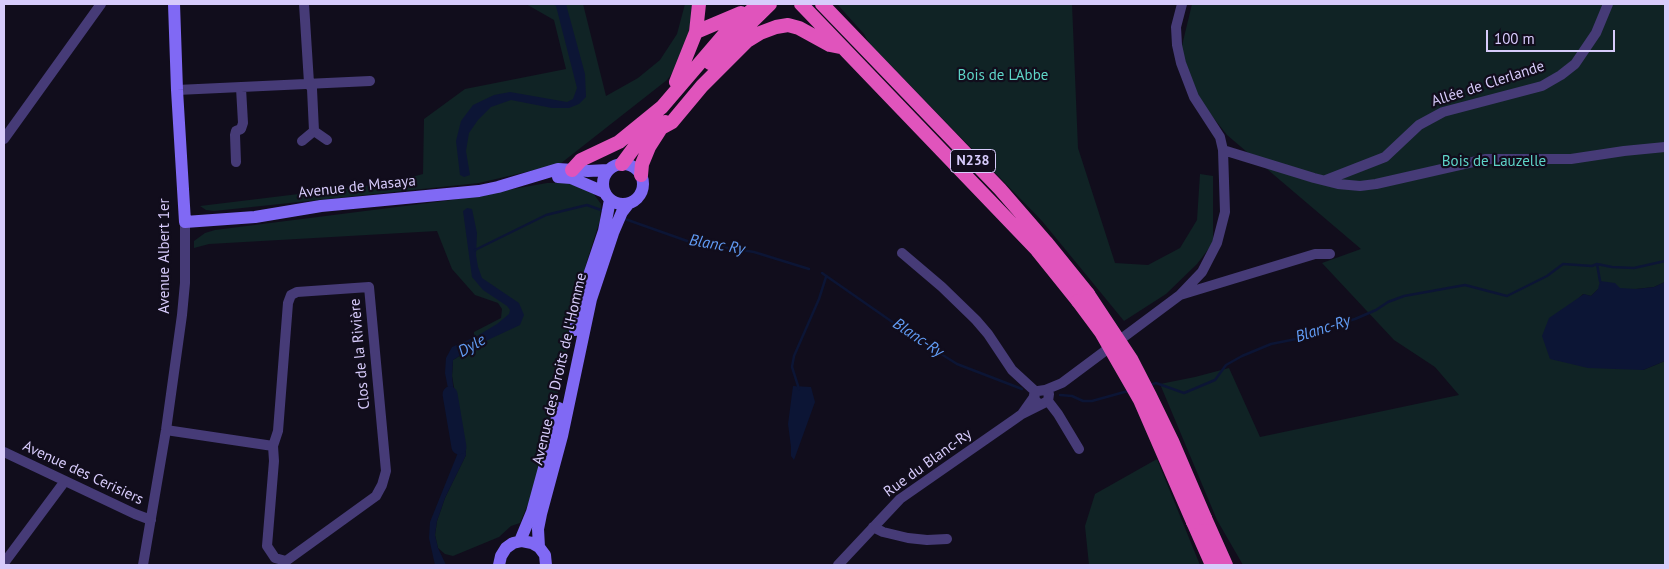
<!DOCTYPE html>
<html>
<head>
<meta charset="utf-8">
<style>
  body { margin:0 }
  #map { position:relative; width:1669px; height:569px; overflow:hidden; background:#110d1c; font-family:"PT Sans",sans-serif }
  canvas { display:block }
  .frame { position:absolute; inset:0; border:5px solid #d7cbfb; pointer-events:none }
  .scale { position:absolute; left:1486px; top:30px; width:129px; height:22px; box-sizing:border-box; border:2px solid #d7cbfb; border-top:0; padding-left:6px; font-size:15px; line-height:18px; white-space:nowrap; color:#d7cbfb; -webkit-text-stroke:4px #110d1c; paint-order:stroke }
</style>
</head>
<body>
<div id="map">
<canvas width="1669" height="569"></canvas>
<div class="frame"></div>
<div class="scale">100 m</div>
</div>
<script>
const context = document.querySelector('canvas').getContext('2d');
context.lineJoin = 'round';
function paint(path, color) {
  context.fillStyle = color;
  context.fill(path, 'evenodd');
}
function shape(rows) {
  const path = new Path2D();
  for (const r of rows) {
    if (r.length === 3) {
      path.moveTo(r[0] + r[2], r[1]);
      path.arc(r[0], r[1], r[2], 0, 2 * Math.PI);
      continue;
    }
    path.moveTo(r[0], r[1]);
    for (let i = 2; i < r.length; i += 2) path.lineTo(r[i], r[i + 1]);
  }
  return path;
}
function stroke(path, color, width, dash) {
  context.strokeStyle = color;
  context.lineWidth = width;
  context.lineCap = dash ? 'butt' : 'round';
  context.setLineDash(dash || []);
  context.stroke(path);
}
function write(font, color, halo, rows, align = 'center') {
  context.font = font + ' "PT Sans",sans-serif';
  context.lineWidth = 4.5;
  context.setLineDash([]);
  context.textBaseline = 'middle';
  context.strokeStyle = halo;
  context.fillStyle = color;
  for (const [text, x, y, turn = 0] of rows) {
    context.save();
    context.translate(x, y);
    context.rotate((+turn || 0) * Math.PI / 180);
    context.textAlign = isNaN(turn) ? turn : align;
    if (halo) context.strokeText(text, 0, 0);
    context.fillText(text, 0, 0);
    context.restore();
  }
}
const green = shape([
  [526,4,583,4,606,96,638,78,660,60,677,34,685,4,694,4,687,41,673,72,667,80,560,164,479,183,214,211,206,210,200,206,389,183,423,174,424,119,465,89,566,69,554,20],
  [837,4,1072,4,1078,148,1115,263,1148,265,1180,248,1197,220,1200,174,1213,176,1213,243,1197,264,1166,294,1124,321,1042,221,869,43,864,34],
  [1192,4,1665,4,1665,282,1654,287,1636,289,1598,289,1591,296,1583,294,1577,300,1643,370,1665,361,1665,565,1243,565,1217,520,1160,384,1195,377,1229,368,1260,437,1459,395,1435,367,1394,340,1322,263,1361,249,1227,135,1197,97,1180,54],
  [547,183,568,183,593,193,601,204,600,220,586,264,554,411,533,492,520,523,511,526,499,537,453,556,445,554,438,548,435,535,437,521,445,498,466,455,452,376,453,360,474,347,474,332,501,318,502,309,498,303,475,295,452,269,437,231,209,244,194,248,194,241,205,233,215,230,452,200],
  [1157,459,1200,565,1089,565,1085,526,1095,494]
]);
const water = shape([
  [552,4,566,4,585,74,586,97,579,104,569,108,552,108,511,100,491,107,478,120,469,133,466,151,470,175,464,177,460,175,456,141,461,121,473,105,494,95,510,92,567,102,573,99,577,88,556,6],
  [467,208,472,209,477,233,476,255,478,267,482,278,519,303,524,315,520,325,475,346,453,360,452,376,455,402,465,442,466,455,445,498,437,521,435,535,438,548,446,565,435,565,429,538,430,522,457,455,458,440,445,373,446,358,452,347,477,336,497,324,509,314,510,310,507,306,483,290,472,277,463,211],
  [1600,281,1615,283,1620,288,1636,289,1654,287,1665,282,1665,361,1643,370,1588,368,1550,359,1542,336,1549,318,1584,294,1591,296,1598,289],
  [793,386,811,387,815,402,794,460,791,456,791,447,788,424]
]);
const stream = shape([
  [625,219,690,242,754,252,809,269],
  [475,250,546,215,587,205,601,210],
  [1597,264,1600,281],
  [822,273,911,335,957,364,1022,389],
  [1150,385,1156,383,1184,393,1215,380,1226,365,1242,356,1271,344,1301,338,1319,330,1355,319,1376,310,1388,302,1404,296,1465,285,1507,296,1547,276,1563,264,1592,266,1597,264,1612,267,1634,268,1665,261],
  [799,389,792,367,794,356,819,299,826,277],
  [1060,395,1072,396,1083,401,1092,401,1128,391]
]);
const river = shape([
  [450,394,459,447]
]);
const minor = shape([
  [177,90,370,81],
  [314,131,327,140],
  [4,139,101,4],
  [302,141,314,131,312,89,309,83,304,4],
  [1223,150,1314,178,1338,184,1360,186,1376,184,1486,159,1571,159,1624,151,1665,147],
  [236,162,235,135,236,131,241,129,243,123,241,88],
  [1326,180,1385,157,1419,125,1443,112,1542,86,1561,75,1575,64,1596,33,1608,4],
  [902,253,942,287,976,320,988,334,1012,370,1036,392],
  [1180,295,1315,254,1330,254],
  [1045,390,1062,383,1180,295,1202,272,1217,243,1225,212,1223,150,1220,137,1194,97,1181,63,1177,45,1176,27,1182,4],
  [1048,401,1058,414,1079,449],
  [1022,414,1048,401,1049,394,1045,390,1038,391,1034,395,1035,400,1040,405],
  [166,430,273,446,274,461,267,546,275,558,286,561,376,496,382,485,386,471,369,287,297,292,291,295,288,303,278,431,273,446],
  [4,452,135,514,151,520],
  [873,527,883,532,908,538,927,540,947,539],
  [4,563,65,481],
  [143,565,166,430,182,315,185,283,185,222],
  [838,565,900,499,1015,419,1022,414,1034,397]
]);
const secondary = shape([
  [174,4,177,90,185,222,255,217,321,206,479,191,498,187,558,169,588,171,608,170],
  [623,184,20],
  [558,177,571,178,604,192],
  [575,330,582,296,604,231,610,200],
  [520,541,532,512,553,435,559,408],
  [539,547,538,529,541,514,562,436,591,299,613,233,622,212,629,203],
  [499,565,501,556,506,548,513,543,522,541,532,543,539,547,545,555,546,565]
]);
const trunk = shape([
  [801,4,1037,250,1078,301],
  [822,4,1000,189,1046,242,1088,294],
  [696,32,741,13],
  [710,63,770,4],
  [676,82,696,32,699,4],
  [661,128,672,122,702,86,747,41,760,33,776,27,788,25,799,28,830,45,840,47],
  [622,164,656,118],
  [572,170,581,160,619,142,662,107,728,30,759,4],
  [641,175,642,164,649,147,665,122],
  [1205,518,1226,565],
  [1193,522,1212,565]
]);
const trunkBridge = shape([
  [1088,294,1131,359,1150,396,1172,441,1205,518],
  [1078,301,1101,332,1140,400,1193,522]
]);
const shields = [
  [973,161,45]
];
const shieldNames = [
  ["N238",973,161]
];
const parkNames = [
  ["Bois de L'Abbe",1003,76],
  ["Bois de Lauzelle",1494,162]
];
const streetNames = [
  ["Allée de Clerlande",1488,84,-18],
  ["Avenue de Masaya",357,187,-6],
  ["Avenue Albert 1er",165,256,-90],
  ["Clos de la Rivière",360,354,-95],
  ["Avenue des Droits de l'Homme",560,369,-77],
  ["Rue du Blanc-Ry",928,463,-36],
  ["Avenue des Cerisiers",83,473,25]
];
const waterNames = [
  ["Blanc Ry",717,245,10],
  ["Blanc-Ry",1323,329,-18],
  ["Blanc-Ry",918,338,34],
  ["Dyle",472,346,-30]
];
paint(green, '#102325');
paint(water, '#0c1535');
stroke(stream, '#0c1535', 2.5);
stroke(river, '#0c1535', 15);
stroke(minor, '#463b77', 10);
stroke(secondary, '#8069f4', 12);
stroke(trunk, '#e054bc', 14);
stroke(trunkBridge, '#e054bc', 14);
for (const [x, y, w] of shields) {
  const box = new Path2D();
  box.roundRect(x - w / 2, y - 11.5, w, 23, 4);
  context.fillStyle = '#110d1c';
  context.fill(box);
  stroke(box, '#d7cbfb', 1);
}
write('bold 14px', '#d7cbfb', null, shieldNames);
write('15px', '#5ed4c7', '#110d1c', parkNames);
write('15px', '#d7cbfb', '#110d1c', streetNames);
write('italic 16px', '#619bf3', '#110d1c', waterNames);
</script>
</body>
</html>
